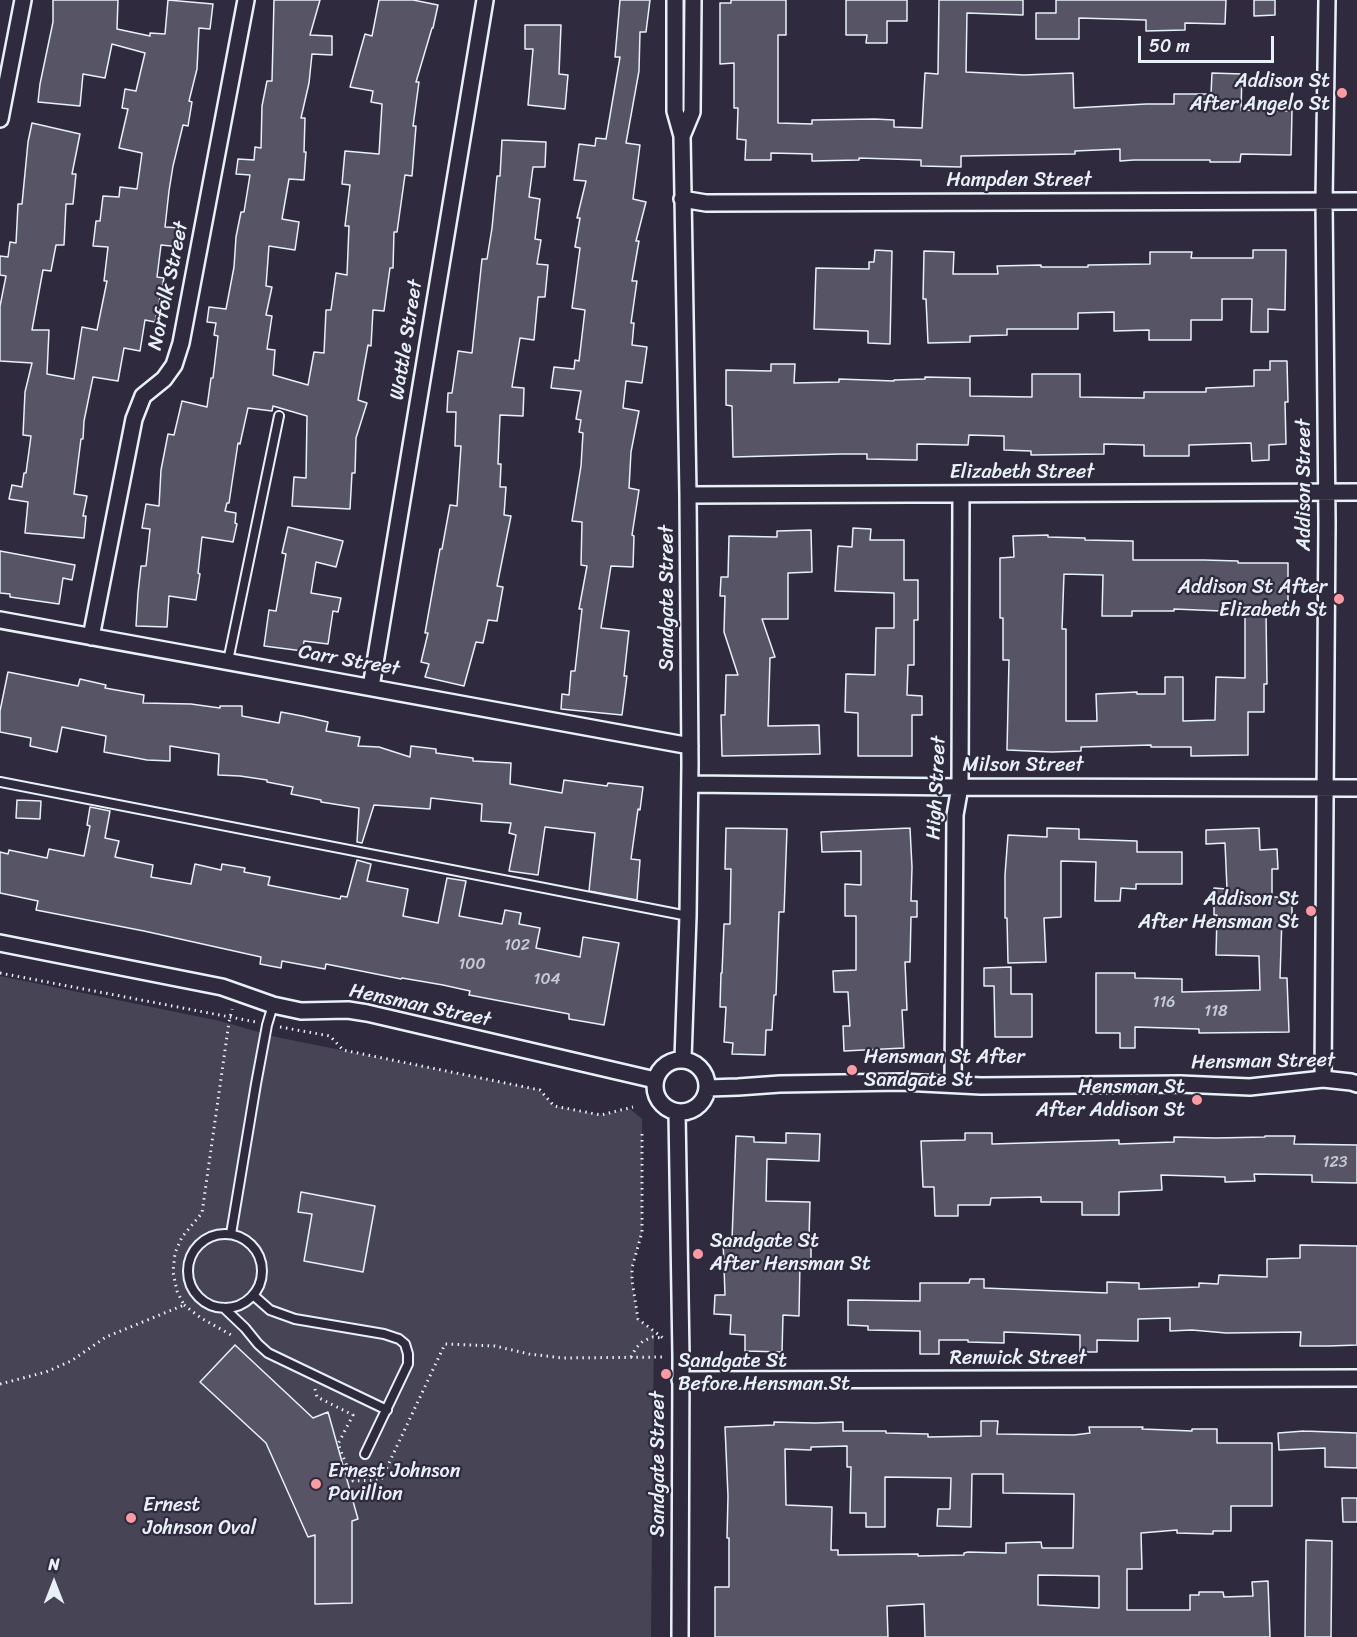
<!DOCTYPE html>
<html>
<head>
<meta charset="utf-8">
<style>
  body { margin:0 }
  #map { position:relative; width:1357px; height:1637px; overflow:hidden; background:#2f2a3d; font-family:Sriracha,sans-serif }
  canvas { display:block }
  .north { position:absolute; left:24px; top:1553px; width:60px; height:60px; -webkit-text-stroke:4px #2f2a3d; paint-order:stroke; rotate:0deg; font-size:16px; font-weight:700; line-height:24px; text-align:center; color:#e8f1f8 }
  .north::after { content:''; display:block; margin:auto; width:21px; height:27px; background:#e8f1f8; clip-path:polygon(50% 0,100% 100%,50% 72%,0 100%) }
  .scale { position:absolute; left:1138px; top:36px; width:136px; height:27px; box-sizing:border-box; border:3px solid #e8f1f8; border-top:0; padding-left:8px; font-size:18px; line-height:21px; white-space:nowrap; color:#e8f1f8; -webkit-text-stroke:4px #2f2a3d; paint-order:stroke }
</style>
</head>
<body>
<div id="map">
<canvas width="1357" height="1637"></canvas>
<div class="north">N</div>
<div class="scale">50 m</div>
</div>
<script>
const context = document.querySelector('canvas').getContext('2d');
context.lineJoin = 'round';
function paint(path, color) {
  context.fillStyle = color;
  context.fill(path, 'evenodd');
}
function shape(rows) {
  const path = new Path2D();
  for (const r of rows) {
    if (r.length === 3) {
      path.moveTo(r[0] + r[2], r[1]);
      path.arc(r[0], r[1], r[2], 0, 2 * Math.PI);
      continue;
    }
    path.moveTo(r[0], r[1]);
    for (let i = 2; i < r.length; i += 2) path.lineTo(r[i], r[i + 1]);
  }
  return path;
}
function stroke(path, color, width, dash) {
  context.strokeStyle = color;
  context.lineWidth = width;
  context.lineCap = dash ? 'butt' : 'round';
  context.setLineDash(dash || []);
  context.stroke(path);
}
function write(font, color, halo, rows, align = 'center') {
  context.font = font + ' Sriracha,sans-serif';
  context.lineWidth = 4.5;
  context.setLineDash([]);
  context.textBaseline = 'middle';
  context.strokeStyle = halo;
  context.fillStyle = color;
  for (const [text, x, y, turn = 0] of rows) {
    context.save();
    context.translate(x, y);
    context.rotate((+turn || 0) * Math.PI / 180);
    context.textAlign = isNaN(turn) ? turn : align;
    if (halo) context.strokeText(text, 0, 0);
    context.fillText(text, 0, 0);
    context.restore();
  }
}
const green = shape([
  [0,976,220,1021,276,1037,540,1090,554,1106,601,1115,630,1109,642,1119,642,1232,632,1268,632,1280,638,1319,654,1331,651,1637,0,1637]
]);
const building = shape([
  [53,0,118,0,117,29,150,36,150,33,165,34,168,0,213,4,210,29,199,28,197,69,189,101,192,102,188,126,183,125,173,166,169,191,165,227,182,228,181,247,161,245,157,277,164,278,155,322,145,320,140,351,124,348,118,381,93,377,84,421,83,439,81,439,74,494,87,496,83,516,86,516,84,538,25,533,28,502,9,499,12,485,22,487,24,473,26,473,31,436,23,435,25,392,32,363,0,361,0,306,6,276,0,275,0,256,8,257,10,242,16,243,18,204,22,204,28,142,32,123,80,134,72,174,76,174,73,204,66,204,64,245,56,245,51,271,43,270,32,330,49,330,47,374,74,379,82,327,97,330,107,281,104,281,108,247,93,246,96,221,100,221,103,196,119,197,120,187,137,189,142,153,119,148,128,109,122,108,125,89,136,91,145,53,112,44,105,78,83,74,80,106,38,102,40,84,53,22,53,0],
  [274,0,320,0,310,35,332,36,332,55,312,54,309,83,301,118,305,118,304,152,306,152,304,180,289,179,282,219,299,222,295,250,269,246,266,286,272,287,266,315,272,316,267,349,275,350,273,375,308,385,314,352,324,353,326,310,331,310,336,273,347,275,349,226,345,226,350,185,342,184,345,151,379,154,382,104,371,102,373,91,350,87,365,34,372,36,379,0,413,0,438,5,433,28,432,28,416,82,419,82,413,126,416,126,412,176,405,175,397,232,394,232,393,268,390,268,384,311,373,310,371,346,368,345,358,400,367,403,356,438,355,473,352,473,350,509,292,506,294,477,306,478,307,416,273,406,272,411,248,408,240,444,238,443,229,503,227,503,225,511,236,513,235,523,237,524,233,542,202,537,198,573,200,574,196,600,169,596,167,627,136,626,138,593,141,566,146,566,150,529,142,528,146,504,159,506,161,470,168,434,174,435,182,401,207,407,211,378,213,378,218,336,214,335,216,323,207,322,209,307,226,309,234,267,236,237,241,212,244,212,250,175,236,174,238,159,254,160,255,147,261,148,262,106,267,81,272,81,274,0],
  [620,0,650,0,646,32,640,32,639,71,626,143,640,145,633,199,646,202,636,241,639,241,632,281,637,281,631,323,634,323,632,345,647,347,642,383,626,381,623,408,639,411,631,452,629,488,639,490,632,535,634,536,633,567,611,566,601,628,629,631,624,676,627,676,622,715,561,709,562,694,569,695,571,671,575,671,582,609,579,609,587,566,581,565,582,522,572,521,581,466,583,433,579,432,581,420,576,419,581,391,551,388,554,367,574,369,575,360,579,361,585,310,572,308,580,248,575,247,580,218,577,218,586,181,574,180,579,144,595,146,596,138,606,139,620,57,615,57,620,0],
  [731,0,786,0,786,35,778,35,778,123,812,124,812,120,875,119,894,120,894,127,922,128,925,73,938,74,939,0,1023,0,1023,15,967,13,966,72,1024,75,1073,73,1074,108,1146,104,1174,104,1174,94,1211,94,1212,73,1242,74,1241,110,1292,111,1291,155,1241,154,1240,162,1210,162,1210,160,1134,160,1120,161,1120,149,1075,151,1075,154,961,156,961,167,921,166,921,160,859,158,859,160,812,161,812,154,771,153,771,160,745,160,746,140,737,139,738,108,734,108,734,63,720,64,720,3,731,3,731,0],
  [846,0,907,0,907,21,887,21,887,43,866,43,867,35,846,35,846,0],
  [1056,0,1226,0,1225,24,1185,23,1185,30,1146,31,1146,20,1079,18,1079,39,1036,39,1036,13,1056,13,1056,0],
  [1254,0,1275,0,1275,15,1254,16,1254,0],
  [525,25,561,25,559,74,568,75,565,109,528,105,533,49,525,49,525,25],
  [502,140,546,142,545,167,533,167,529,197,540,199,535,239,541,240,537,264,548,265,545,297,538,297,534,340,520,338,512,387,524,388,523,416,500,415,498,464,501,464,500,487,506,487,504,515,511,516,497,586,503,587,497,621,488,620,483,643,476,642,464,686,425,677,429,664,421,662,428,633,425,633,440,549,442,549,450,505,457,506,461,446,455,446,456,412,447,412,448,393,452,393,458,351,472,353,482,259,487,259,492,228,497,176,500,176,502,140],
  [875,250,892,251,890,344,868,343,868,331,814,329,816,268,869,269,869,262,874,262,875,250],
  [1253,250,1286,250,1285,310,1268,309,1268,332,1251,332,1252,299,1222,299,1222,320,1191,320,1191,340,1149,340,1149,330,1114,331,1114,312,1078,313,1078,329,1007,329,1007,335,970,336,970,342,928,343,926,299,923,299,924,251,954,252,953,274,998,274,997,266,1041,265,1041,267,1088,267,1088,265,1150,264,1150,252,1192,252,1191,258,1253,258,1253,250],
  [1270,361,1287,361,1288,402,1285,402,1286,444,1269,445,1269,460,1252,461,1251,443,1189,445,1189,456,1144,456,1144,445,1104,444,1104,454,1031,455,1031,451,1004,450,1004,436,969,435,968,445,917,444,917,460,867,459,867,454,840,454,733,457,732,406,726,405,726,370,771,371,771,364,795,364,794,383,839,382,839,379,894,381,894,380,925,379,925,377,970,378,970,396,1032,397,1032,374,1080,374,1080,397,1144,398,1144,392,1206,392,1206,388,1254,386,1254,370,1270,370,1270,361],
  [288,527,343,541,336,567,316,562,311,593,341,598,338,612,333,611,328,644,304,641,303,651,264,646,269,610,276,611,286,554,282,553,288,527],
  [853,528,871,529,870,540,904,540,904,580,918,580,918,620,914,620,914,665,908,665,907,695,922,696,922,715,912,715,912,756,858,756,858,713,845,712,846,674,875,675,876,628,894,628,894,593,835,591,838,546,852,547,853,528],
  [811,530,812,572,788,573,788,619,762,619,775,657,770,658,768,726,819,725,820,754,722,756,721,715,725,715,726,675,738,675,724,632,725,596,720,596,721,577,728,577,729,536,777,537,777,531,811,530],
  [1048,535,1048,537,1085,538,1085,540,1133,541,1133,560,1204,560,1238,561,1238,563,1288,563,1288,612,1266,613,1267,684,1264,684,1264,712,1248,712,1248,755,1191,756,1191,747,1151,747,1151,745,1081,747,1081,751,1052,752,1007,750,1009,660,1003,660,1003,618,1000,618,1000,558,1014,557,1013,536,1048,535],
  [1064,574,1103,575,1102,616,1132,616,1132,611,1174,611,1174,609,1245,612,1245,678,1216,677,1215,720,1183,721,1183,677,1165,677,1165,694,1137,694,1137,692,1096,694,1097,721,1066,721,1066,629,1062,629,1064,574],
  [0,551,75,565,72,580,63,578,59,604,10,597,10,594,0,593,0,551],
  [8,672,78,686,80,679,106,685,105,688,144,695,143,703,191,704,220,708,220,706,242,706,242,716,279,723,281,712,302,716,328,722,326,731,360,737,358,746,379,747,410,757,411,746,436,749,436,753,473,758,473,761,511,763,510,784,562,793,564,780,607,786,608,783,643,787,640,810,638,809,631,859,640,860,637,900,589,891,595,833,545,827,538,875,509,871,516,835,509,833,511,823,481,821,482,804,431,798,430,809,374,805,362,843,357,842,359,808,321,802,321,800,291,794,293,787,267,782,267,780,240,776,218,775,219,754,170,746,170,761,147,760,104,752,106,736,62,727,57,752,30,746,31,738,0,732,0,711,8,672],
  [17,800,41,801,40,819,16,818,17,800],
  [90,807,110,811,105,838,119,841,115,857,153,865,151,877,191,884,195,864,221,870,222,864,245,868,244,872,270,877,268,885,340,899,341,896,347,897,357,860,371,864,367,881,408,889,403,916,438,923,447,878,466,881,459,916,502,924,505,910,521,913,519,924,540,928,536,948,580,957,583,937,619,943,604,1025,569,1019,569,1014,469,995,470,991,443,985,402,978,401,979,326,964,325,969,282,961,281,968,260,964,261,957,144,931,36,910,38,901,0,893,0,852,8,854,9,850,47,858,49,849,84,856,90,826,87,825,90,807],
  [726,828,787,829,784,912,779,912,776,995,774,995,772,1030,766,1030,765,1055,732,1054,733,1043,724,1042,726,1007,720,1007,721,973,722,973,724,924,730,924,731,869,725,869,726,828],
  [910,828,912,867,911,901,917,901,917,917,911,917,910,962,905,962,907,1010,902,1010,904,1048,844,1051,843,1026,850,1026,848,992,834,992,833,971,856,970,856,916,845,916,845,884,861,885,861,851,822,852,821,832,910,828],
  [1047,828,1079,829,1079,839,1137,841,1137,852,1182,852,1182,884,1136,884,1136,889,1121,888,1120,901,1095,901,1096,862,1061,861,1061,917,1044,918,1046,962,1008,963,1007,918,1005,918,1005,875,1008,835,1047,837,1047,828],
  [1259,828,1260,850,1277,849,1278,869,1272,869,1272,897,1292,897,1292,916,1282,916,1280,978,1287,978,1289,1032,1199,1033,1199,1029,1135,1027,1135,1048,1120,1048,1120,1033,1096,1033,1096,973,1135,973,1135,978,1182,979,1182,992,1260,990,1259,956,1216,955,1217,915,1214,915,1214,888,1227,889,1225,843,1206,844,1206,830,1259,828],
  [1011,967,1011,994,1032,994,1032,1037,995,1037,994,986,984,986,984,968,1011,967],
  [786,1133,820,1134,819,1161,767,1159,766,1201,810,1202,809,1237,811,1237,811,1262,800,1262,799,1316,783,1315,782,1352,745,1351,745,1335,730,1334,731,1315,714,1314,715,1295,725,1295,723,1240,732,1239,736,1136,754,1137,754,1142,786,1143,786,1133],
  [965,1133,992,1133,992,1144,1119,1140,1119,1144,1174,1142,1174,1137,1216,1138,1265,1137,1265,1136,1295,1136,1294,1144,1357,1145,1357,1183,1312,1182,1312,1175,1254,1174,1255,1181,1225,1182,1225,1177,1161,1175,1162,1190,1119,1192,1119,1215,1082,1215,1082,1202,1041,1202,1041,1197,991,1198,990,1205,958,1205,958,1216,935,1216,934,1187,923,1187,921,1141,965,1140,965,1133],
  [301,1192,375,1206,363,1272,304,1261,312,1214,298,1212,301,1192],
  [1300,1245,1357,1246,1357,1345,1329,1346,1300,1346,1301,1332,1226,1333,1192,1330,1170,1331,1170,1318,1138,1319,1138,1341,1097,1340,1097,1352,1080,1352,1080,1335,1004,1332,1004,1343,968,1342,968,1340,939,1340,939,1354,920,1354,920,1331,868,1330,868,1326,848,1325,848,1300,920,1301,920,1283,969,1283,970,1279,984,1279,984,1288,1107,1293,1107,1282,1139,1283,1139,1289,1199,1287,1199,1283,1218,1284,1219,1275,1267,1277,1267,1259,1300,1258,1300,1245],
  [235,1345,313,1418,328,1412,358,1519,352,1521,352,1603,315,1604,315,1535,308,1537,266,1443,200,1382,235,1345],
  [981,1421,998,1421,997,1434,1074,1435,1090,1433,1089,1427,1143,1427,1142,1429,1192,1431,1192,1429,1217,1429,1217,1443,1272,1443,1272,1506,1231,1506,1231,1531,1213,1531,1213,1534,1177,1533,1177,1530,1141,1533,1142,1569,1127,1569,1127,1610,1190,1610,1190,1595,1199,1595,1199,1592,1223,1592,1224,1597,1253,1596,1252,1582,1268,1581,1270,1637,925,1637,924,1604,887,1606,888,1637,715,1637,715,1587,729,1587,729,1538,727,1538,728,1496,725,1427,774,1425,774,1422,815,1423,843,1422,843,1431,886,1431,886,1433,928,1434,928,1437,981,1436,981,1421],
  [847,1446,847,1467,851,1467,850,1513,866,1513,866,1527,885,1527,885,1477,951,1478,950,1509,938,1509,937,1526,971,1527,972,1474,1003,1474,1003,1493,1074,1494,1073,1548,1042,1548,1041,1542,1006,1543,1006,1553,968,1552,964,1553,964,1555,918,1556,918,1554,838,1555,838,1550,831,1550,832,1507,786,1505,785,1449,811,1450,811,1447,847,1446],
  [1038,1575,1099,1576,1099,1608,1038,1605,1038,1575],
  [1304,1431,1357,1433,1357,1468,1325,1467,1325,1448,1279,1450,1278,1433,1304,1431],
  [1342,1498,1357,1498,1357,1522,1343,1522,1342,1498],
  [1306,1540,1332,1541,1331,1637,1305,1637,1306,1540]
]);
const path = shape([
  [0,973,256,1022],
  [280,1027,330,1036,343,1050,540,1090,554,1106,601,1115,633,1107],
  [642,1134,642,1232,632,1268,632,1280,638,1319,663,1338],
  [184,1305,201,1318,233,1336],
  [631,1357,636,1348,643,1341,653,1337,662,1338],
  [0,1384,46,1372,71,1361,106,1337,184,1305,177,1291,173,1272,175,1253,182,1237,202,1213,229,1022,232,1009],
  [315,1389,317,1397,353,1415,338,1444,353,1481,381,1480,445,1344,495,1346,529,1354,563,1358,663,1357]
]);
const service = shape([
  [228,661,279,416],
  [0,782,688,916],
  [231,1234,256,1084,267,1025,273,1005],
  [225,1271,37],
  [253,1295,270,1310,295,1319,384,1334,399,1339,405,1344,408,1354,408,1364,365,1454],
  [224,1308,245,1328,258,1344,268,1353,387,1410]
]);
const minor = shape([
  [675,0,675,111,682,136,688,495,690,764,688,916,683,1059],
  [0,119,23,0],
  [682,136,692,112,693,0],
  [682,199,706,203,1357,201],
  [688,495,1357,492],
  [0,620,690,746],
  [91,637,134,419,143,396,164,379,174,365,181,343,246,0],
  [371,687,485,0],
  [690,784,960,787,1357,788],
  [0,943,222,987,273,1005,301,1011,348,1010,367,1013,655,1080],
  [681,1086,26],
  [1323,1079,1327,522,1324,201,1327,0],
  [953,1084,955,815,960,787,961,494],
  [708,1088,738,1087,780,1084,902,1082,981,1086,1180,1084,1250,1087,1323,1079,1351,1082,1357,1084],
  [677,1112,681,1357,680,1637],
  [680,1380,1357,1378]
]);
const markers = [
  [1342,93,6,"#ff9aa2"],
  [1339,599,6,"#ff9aa2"],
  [1311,911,6,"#ff9aa2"],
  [852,1070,6,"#ff9aa2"],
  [1197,1100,6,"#ff9aa2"],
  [698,1254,6,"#ff9aa2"],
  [666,1374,6,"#ff9aa2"],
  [316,1484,6,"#ff9aa2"],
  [131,1518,6,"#ff9aa2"]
];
const numberNames = [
  ["102",517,946],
  ["100",472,965],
  ["104",547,980],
  ["116",1164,1003],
  ["118",1216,1012],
  ["123",1335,1163]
];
const poiNames = [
  ["Addison St",1330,82,"right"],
  ["After Angelo St",1330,105,"right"],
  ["Addison St After",1327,588,"right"],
  ["Elizabeth St",1327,611,"right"],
  ["Addison St",1299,900,"right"],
  ["After Hensman St",1299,923,"right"],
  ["Hensman St After",864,1058],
  ["Sandgate St",864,1081],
  ["Hensman St",1185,1088,"right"],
  ["After Addison St",1185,1111,"right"],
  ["Sandgate St",710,1242],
  ["After Hensman St",710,1265],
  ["Sandgate St",678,1362],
  ["Before Hensman St",678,1385],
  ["Ernest Johnson",328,1472],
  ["Pavillion",328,1495],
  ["Ernest",143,1506],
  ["Johnson Oval",143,1529]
];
const streetNames = [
  ["Hampden Street",1019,181],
  ["Norfolk Street",169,286,-78],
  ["Wattle Street",407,340,-81],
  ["Elizabeth Street",1022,473],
  ["Addison Street",1305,485,-90],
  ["Sandgate Street",668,598,-90],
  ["Carr Street",349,661,10],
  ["Milson Street",1023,766],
  ["High Street",937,788,-87],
  ["Hensman Street",420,1006,12],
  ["Hensman Street",1263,1062,-1],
  ["Renwick Street",1018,1359],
  ["Sandgate Street",659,1464,-90]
];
paint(green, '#464455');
paint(building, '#575565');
stroke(building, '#e8f1f8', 1.5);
stroke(service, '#e8f1f8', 12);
stroke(minor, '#e8f1f8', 20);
stroke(path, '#e8f1f8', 3, [1.5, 4.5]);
stroke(service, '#2f2a3d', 8);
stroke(minor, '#2f2a3d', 15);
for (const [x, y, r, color] of markers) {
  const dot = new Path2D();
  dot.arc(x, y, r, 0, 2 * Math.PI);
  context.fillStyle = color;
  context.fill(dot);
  stroke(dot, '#2f2a3d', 2);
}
write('16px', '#c4cad3', null, numberNames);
write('20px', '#e8f1f8', '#2f2a3d', poiNames, 'left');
write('20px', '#e8f1f8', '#2f2a3d', streetNames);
</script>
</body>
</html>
